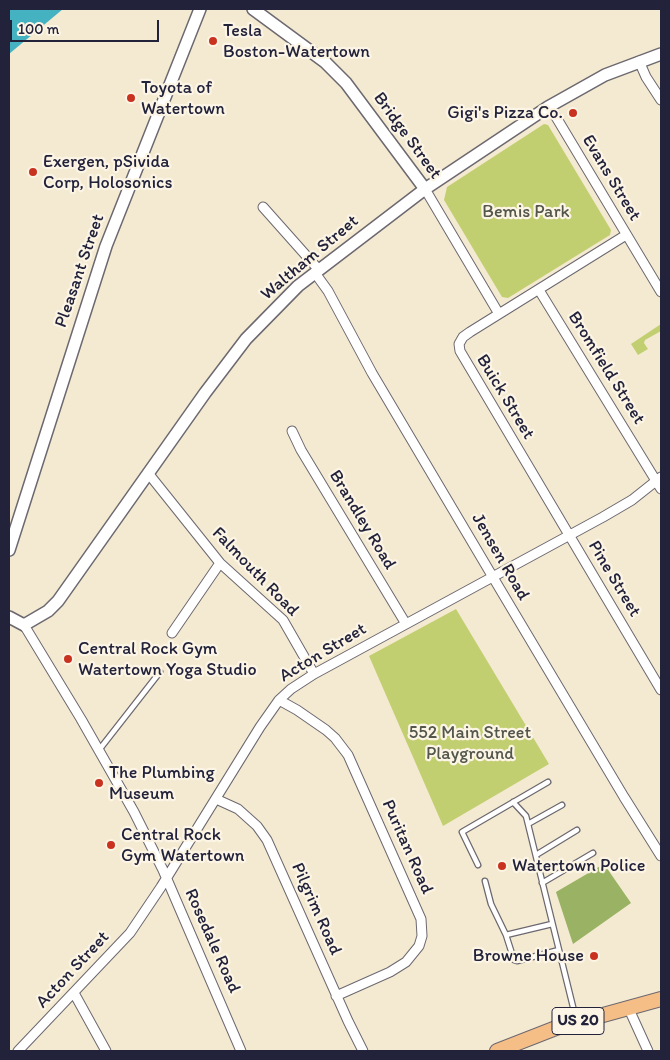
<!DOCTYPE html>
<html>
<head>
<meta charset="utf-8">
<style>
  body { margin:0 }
  #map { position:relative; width:670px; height:1060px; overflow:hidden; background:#f4ead1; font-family:Itim,sans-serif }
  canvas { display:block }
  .frame { position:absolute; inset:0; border:10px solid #22223b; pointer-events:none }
  .scale { position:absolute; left:10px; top:20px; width:149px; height:22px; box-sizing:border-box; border:2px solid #22223b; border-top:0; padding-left:6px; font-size:15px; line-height:18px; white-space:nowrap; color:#22223b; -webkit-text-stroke:4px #fcf5e5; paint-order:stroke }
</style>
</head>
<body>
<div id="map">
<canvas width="670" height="1060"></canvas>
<div class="frame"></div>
<div class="scale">100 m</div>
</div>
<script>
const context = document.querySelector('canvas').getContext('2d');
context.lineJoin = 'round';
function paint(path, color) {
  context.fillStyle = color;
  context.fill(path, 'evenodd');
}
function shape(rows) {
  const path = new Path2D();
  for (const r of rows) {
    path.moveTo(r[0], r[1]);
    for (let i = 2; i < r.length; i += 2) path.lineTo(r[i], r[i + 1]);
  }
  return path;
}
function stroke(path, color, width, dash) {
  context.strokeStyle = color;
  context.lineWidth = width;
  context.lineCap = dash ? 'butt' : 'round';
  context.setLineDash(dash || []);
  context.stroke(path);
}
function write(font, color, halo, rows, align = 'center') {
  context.font = font + ' Itim,sans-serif';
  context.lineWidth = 4.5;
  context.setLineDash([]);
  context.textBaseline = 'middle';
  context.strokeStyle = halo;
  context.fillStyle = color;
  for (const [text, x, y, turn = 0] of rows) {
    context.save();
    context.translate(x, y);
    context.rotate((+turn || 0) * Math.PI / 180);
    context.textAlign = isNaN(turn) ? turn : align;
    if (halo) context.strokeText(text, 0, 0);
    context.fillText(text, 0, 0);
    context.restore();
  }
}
const green = shape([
  [544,124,548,125,611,230,610,235,508,298,502,297,444,200,447,187],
  [661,324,661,331,645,340,644,343,648,349,638,355,631,344],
  [456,609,549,764,443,826,369,656]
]);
const forest = shape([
  [604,864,631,903,573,944,556,892]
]);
const water = shape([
  [9,9,63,9,9,54]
]);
const service = shape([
  [99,750,160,672],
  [513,802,526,816,576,1019],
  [528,824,562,805],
  [536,855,577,830],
  [478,865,462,832,548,782],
  [485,881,491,904,506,935,514,960,517,961,559,950],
  [542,883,593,853],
  [506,935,552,924]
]);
const minor = shape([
  [639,61,646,77,661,100],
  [548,107,556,117,661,292],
  [425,189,499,314],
  [263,207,319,270],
  [626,235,470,332,463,337,459,344,460,351,661,690],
  [315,273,328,291,372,373,497,584,624,797,661,856],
  [539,290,661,489],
  [292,431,301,450,406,624],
  [148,473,220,563,283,620,314,674],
  [24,625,81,719,134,812,163,870,241,1051],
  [172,633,220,563],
  [279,700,297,710,326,730,335,738,348,755,421,919,422,936,419,946,406,962,390,972,336,996],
  [216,799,238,809,257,826,267,840,348,1021,363,1051],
  [74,993,106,1051],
  [628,1007,648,1051],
  [18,1051,130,933,161,887,260,727,279,700,291,689,314,674,603,517,632,500,661,477]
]);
const tertiary = shape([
  [253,9,325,62,346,83,425,189],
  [9,550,106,246,200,9],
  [9,617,24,625,48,611,58,601,205,393,246,339,298,286,425,189,548,107,605,75,661,54]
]);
const primary = shape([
  [497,1051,556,1028,661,999]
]);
const markers = [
  [213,41,5,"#c8321e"],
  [131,98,5,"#c8321e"],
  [573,113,5,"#c8321e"],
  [33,172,5,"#c8321e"],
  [68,659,5,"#c8321e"],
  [99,783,5,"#c8321e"],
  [111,845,5,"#c8321e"],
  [502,866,5,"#c8321e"],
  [594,956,5,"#c8321e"]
];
const shields = [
  [578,1021,52]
];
const shieldNames = [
  ["US 20",578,1021]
];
const poiNames = [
  ["Tesla",223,31],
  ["Boston-Watertown",223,52],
  ["Toyota of",141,88],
  ["Watertown",141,109],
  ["Gigi's Pizza Co.",563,113,"right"],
  ["Exergen, pSivida",43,162],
  ["Corp, Holosonics",43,183],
  ["Central Rock Gym",78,649],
  ["Watertown Yoga Studio",78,670],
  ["The Plumbing",109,773],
  ["Museum",109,794],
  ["Central Rock",121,835],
  ["Gym Watertown",121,856],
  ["Watertown Police",512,866],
  ["Browne House",584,956,"right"]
];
const streetNames = [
  ["Bridge Street",407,136,54],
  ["Evans Street",611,178,59],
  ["Waltham Street",310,258,-40],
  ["Pleasant Street",80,271,-71],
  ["Bromfield Street",606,368,58],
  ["Buick Street",505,397,59],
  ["Brandley Road",362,520,59],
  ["Jensen Road",500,557,60],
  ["Falmouth Road",255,572,46],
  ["Pine Street",614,579,59],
  ["Acton Street",323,653,-31],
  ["Puritan Road",407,847,66],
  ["Pilgrim Road",316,909,66],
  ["Rosedale Road",212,941,66],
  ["Acton Street",73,970,-47]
];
const parkNames = [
  ["Bemis Park",526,212],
  ["552 Main Street",470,733],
  ["Playground",470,754]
];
paint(green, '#c2cf71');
paint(forest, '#99b263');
paint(water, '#44b2c0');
stroke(service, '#6c6870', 7);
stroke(minor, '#6c6870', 11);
stroke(tertiary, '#6c6870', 14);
stroke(primary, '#6c6870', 16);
stroke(service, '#fff', 4.5);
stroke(minor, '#fff', 9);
stroke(tertiary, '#fff', 11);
stroke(primary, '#f6be87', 14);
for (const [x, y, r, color] of markers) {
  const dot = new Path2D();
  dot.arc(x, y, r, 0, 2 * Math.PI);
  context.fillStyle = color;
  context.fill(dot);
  stroke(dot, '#fcf5e5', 2);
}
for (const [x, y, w] of shields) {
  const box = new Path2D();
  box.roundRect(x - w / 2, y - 13.5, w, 27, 4);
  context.fillStyle = '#fcf5e5';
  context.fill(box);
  stroke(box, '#22223b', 1);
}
write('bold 16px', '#22223b', null, shieldNames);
write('18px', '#22223b', '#fcf5e5', poiNames, 'left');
write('18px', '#22223b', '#fcf5e5', streetNames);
write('18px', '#52564b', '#fcf5e5', parkNames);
</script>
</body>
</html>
